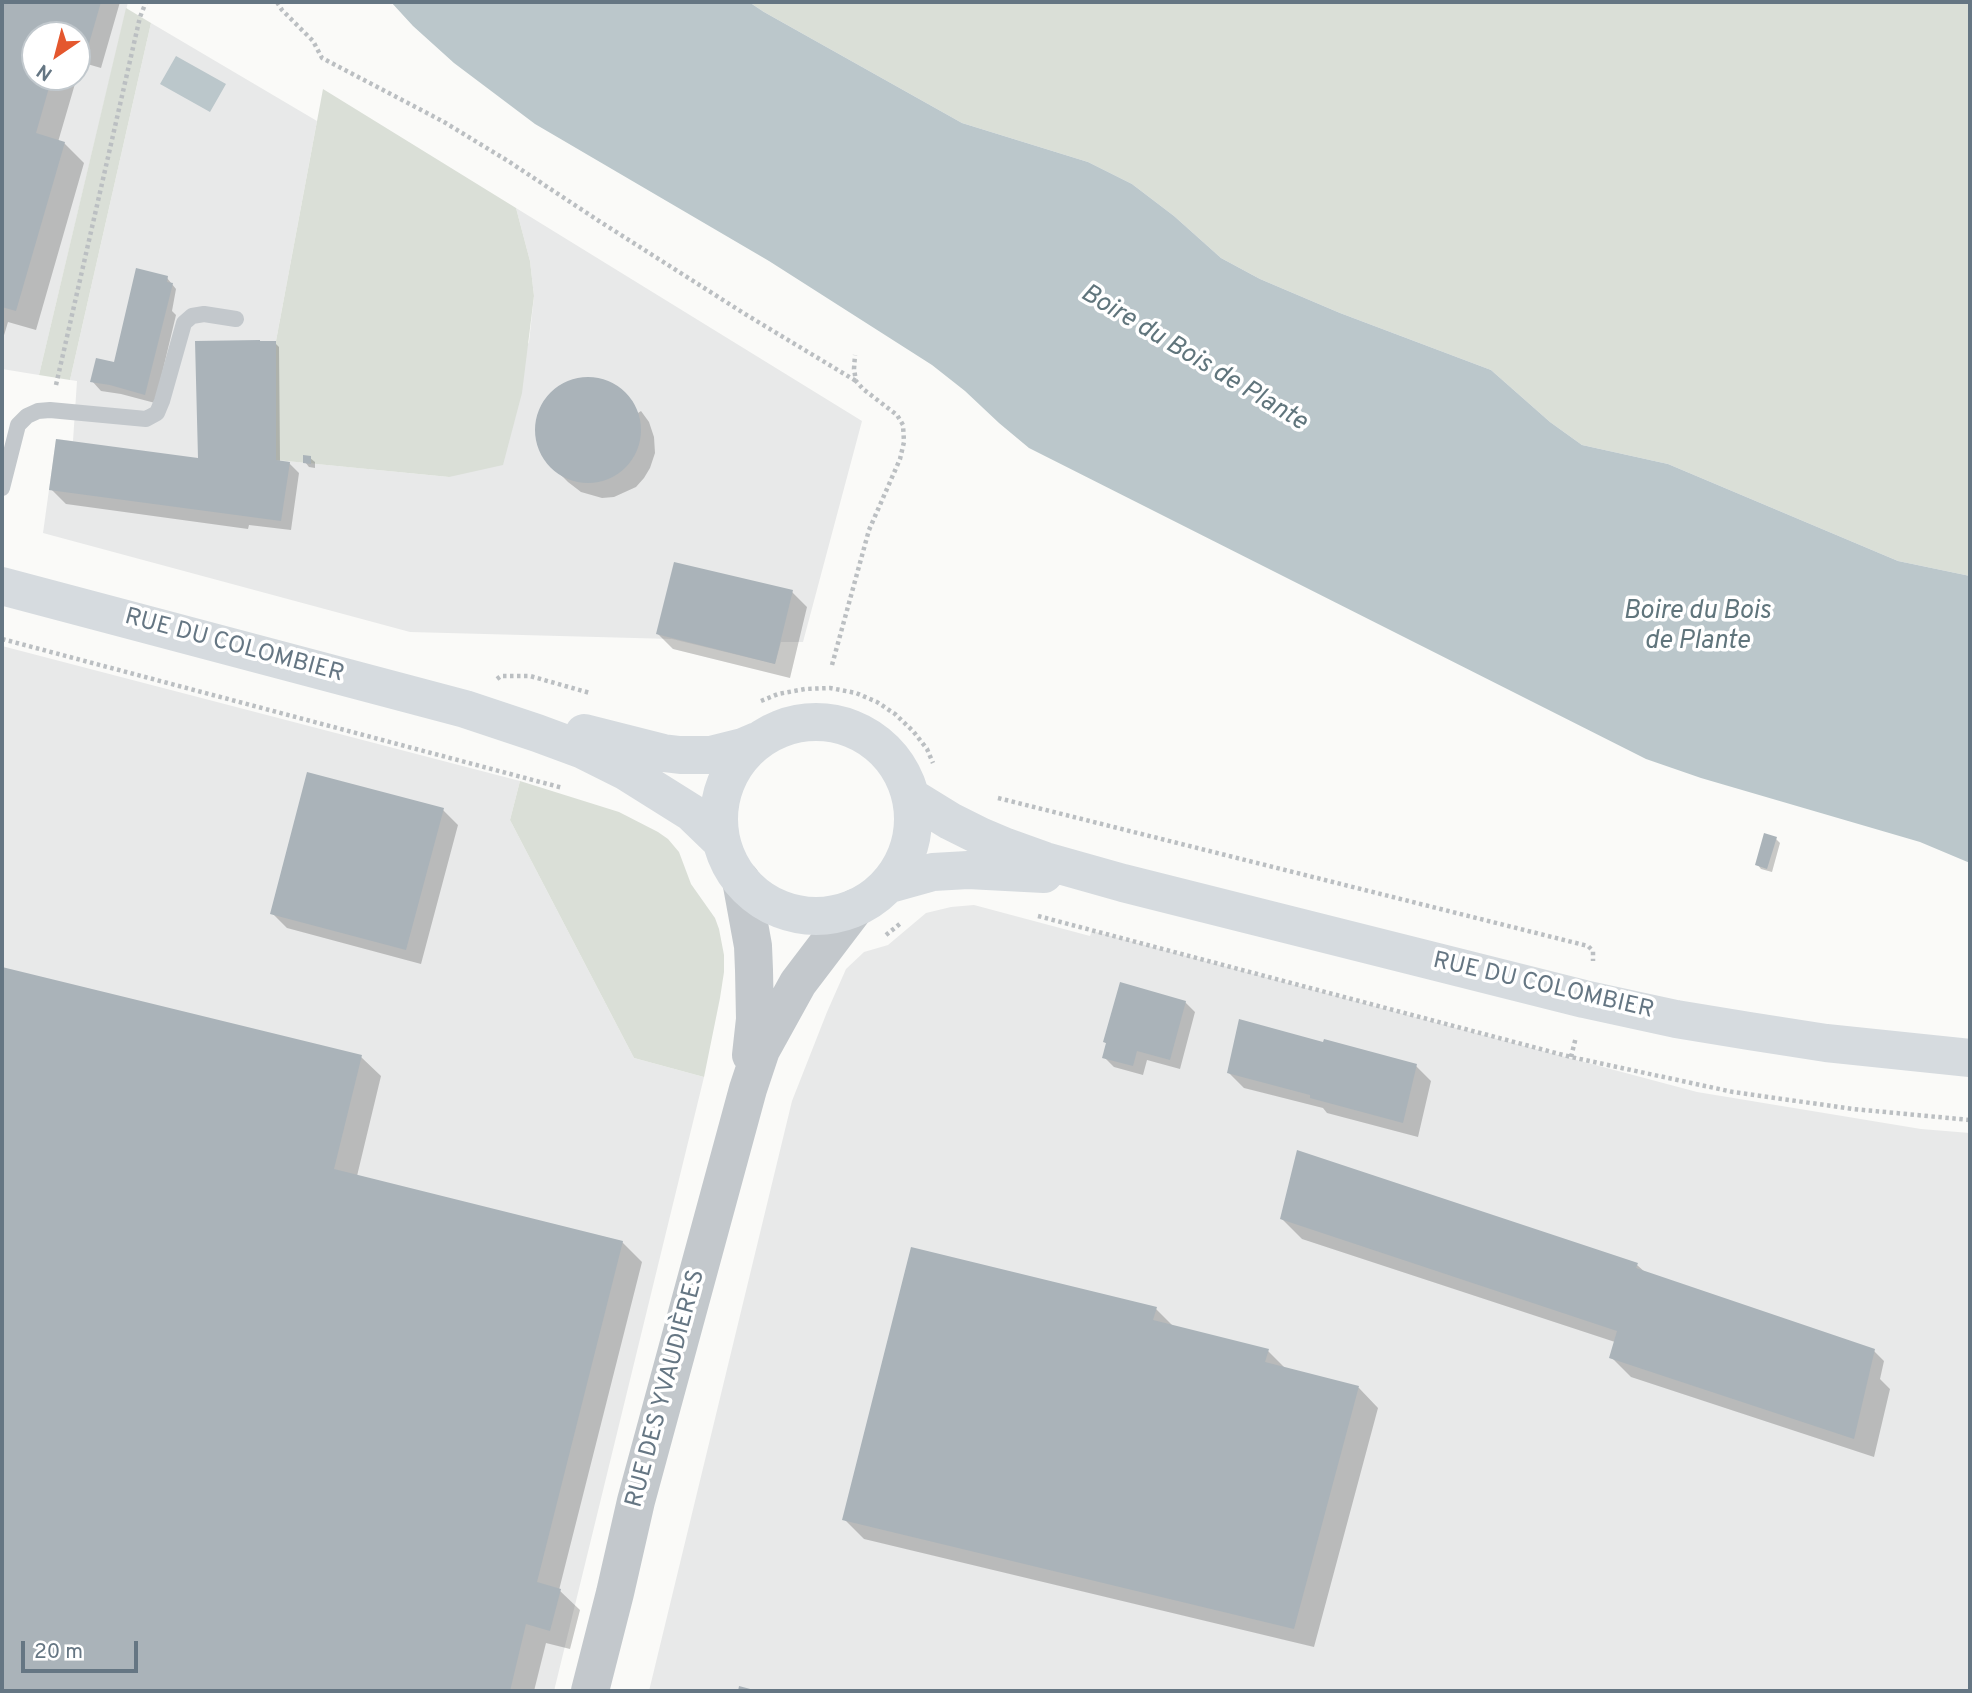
<!DOCTYPE html>
<html>
<head>
<meta charset="utf-8">
<style>
  body { margin:0 }
  #map { position:relative; width:1972px; height:1693px; overflow:hidden; background:#fafaf8; font-family:Overpass,sans-serif }
  canvas { display:block }
  .frame { position:absolute; inset:0; border:4px solid #657683; pointer-events:none }
  .north { position:absolute; left:21px; top:21px; width:70px; height:70px; box-sizing:border-box; background:#fff; border:2px solid #c1c8cd; border-radius:50%; rotate:215deg; font-size:19px; font-weight:700; line-height:28px; text-align:center; color:#657683 }
  .north::after { content:''; display:block; margin:auto; width:24px; height:32px; background:#e4572e; clip-path:polygon(50% 0,100% 100%,50% 72%,0 100%) }
  .scale { position:absolute; left:21px; top:1641px; width:117px; height:32px; box-sizing:border-box; border:4px solid #657683; border-top:0; padding-left:9px; font-size:21px; line-height:24px; white-space:nowrap; color:#657683; -webkit-text-stroke:5px #fff; paint-order:stroke }
</style>
</head>
<body>
<div id="map">
<canvas width="1972" height="1693"></canvas>
<div class="frame"></div>
<div class="north">N</div>
<div class="scale">20 m</div>
</div>
<script>
const context = document.querySelector('canvas').getContext('2d');
context.lineJoin = 'round';
function paint(path, color) {
  context.fillStyle = color;
  context.fill(path, 'evenodd');
}
function shape(rows) {
  const path = new Path2D();
  for (const r of rows) {
    if (r.length === 3) {
      path.moveTo(r[0] + r[2], r[1]);
      path.arc(r[0], r[1], r[2], 0, 2 * Math.PI);
      continue;
    }
    path.moveTo(r[0], r[1]);
    for (let i = 2; i < r.length; i += 2) path.lineTo(r[i], r[i + 1]);
  }
  return path;
}
function stroke(path, color, width, dash) {
  context.strokeStyle = color;
  context.lineWidth = width;
  context.lineCap = dash ? 'butt' : 'round';
  context.setLineDash(dash || []);
  context.stroke(path);
}
function write(font, color, halo, rows, align = 'center') {
  context.font = font + ' Overpass,sans-serif';
  context.lineWidth = 7;
  context.setLineDash([]);
  context.textBaseline = 'middle';
  context.strokeStyle = halo;
  context.fillStyle = color;
  for (const [text, x, y, turn = 0] of rows) {
    context.save();
    context.translate(x, y);
    context.rotate((+turn || 0) * Math.PI / 180);
    context.textAlign = isNaN(turn) ? turn : align;
    if (halo) context.strokeText(text, 0, 0);
    context.fillText(text, 0, 0);
    context.restore();
  }
}
const built = shape([
  [2,2,128,2,39,375,2,369],
  [35,35,77,35,77,77,35,77],
  [151,23,317,121,276,341,277,460,449,477,529,342,534,296,530,261,516,208,862,421,803,642,781,642,775,664,672,639,410,632,43,533,56,439,73,441,77,381,70,380],
  [2,646,520,781,510,820,634,1058,704,1077,554,1691,2,1691],
  [974,905,1090,936,1092,931,1115,937,1697,1092,1921,1129,1970,1133,1970,1691,649,1691,792,1101,827,1012,846,969,864,952,888,945,926,913,951,907]
]);
const green = shape([
  [749,2,1970,2,1970,576,1898,561,1668,464,1582,445,1550,422,1491,370,1340,313,1260,279,1221,258,1174,216,1132,184,1088,162,962,123,764,12],
  [126,8,151,23,70,380,39,375],
  [323,89,516,208,530,261,534,296,522,393,503,465,449,477,276,460,276,341],
  [520,781,619,812,658,832,668,839,679,852,691,884,715,918,719,929,724,955,724,972,720,998,704,1077,634,1058,510,820]
]);
const water = shape([
  [391,2,749,2,764,12,962,123,1088,162,1132,184,1174,216,1221,258,1260,279,1340,313,1491,370,1550,422,1582,445,1668,464,1898,561,1970,576,1970,863,1920,842,1701,778,1646,759,1029,448,999,423,965,391,932,365,769,261,535,124,454,63,413,26],
  [176,56,226,84,210,112,160,84]
]);
const shadow = shape([
  [2,2,120,2,101,68,77,61,77,35,35,35,35,77,77,77,58,142,64,143,84,163,36,330,8,322,2,342],
  [167,278,176,289,172,311,176,315,155,403,121,394,101,391,92,381,115,364],
  [275,343,279,347,280,462,289,463,299,473,291,530,249,525,248,529,66,504,51,489,200,460],
  [595,379,611,384,624,393,638,413,641,411,649,422,654,437,655,453,650,468,644,478,636,487,614,497,602,498,581,492,568,482,552,466,542,453,537,438,538,422,542,407,551,394,564,385,579,380],
  [310,458,315,462,315,468,309,467,305,462],
  [792,592,807,607,790,678,673,649,658,634],
  [443,810,458,825,421,964,287,928,272,913],
  [1776,839,1780,843,1772,872,1761,869,1757,864],
  [2,968,361,1057,381,1076,357,1176,622,1242,642,1262,559,1590,580,1610,570,1649,546,1643,534,1691,2,1691],
  [1185,1002,1195,1012,1180,1069,1147,1060,1143,1075,1114,1067,1104,1057,1107,1044,1105,1042],
  [1416,1066,1431,1081,1418,1137,1327,1113,1323,1108,1244,1088,1229,1073],
  [1282,1219,1637,1265,1646,1273,1874,1351,1884,1361,1880,1379,1890,1389,1874,1457,1631,1377,1611,1357,1615,1342,1302,1239],
  [1156,1309,1174,1327,1268,1351,1286,1369,1359,1388,1378,1408,1314,1647,864,1539,844,1519]
]);
const building = shape([
  [2,2,101,2,86,54,77,52,77,35,35,35,35,77,52,77,36,133,65,142,16,311,2,307],
  [136,268,168,276,167,282,173,283,145,395,110,385,90,382,96,358,114,362],
  [260,340,260,341,276,341,276,460,290,462,281,521,49,490,56,439,198,458,195,341],
  [588,430,53],
  [303,455,311,456,311,464,303,463],
  [674,562,793,590,775,664,656,634],
  [307,772,444,808,406,950,270,914],
  [1764,833,1777,837,1767,869,1755,865],
  [2,967,362,1055,334,1169,623,1241,537,1582,561,1589,550,1631,526,1624,510,1691,2,1691],
  [1120,982,1186,1001,1170,1060,1137,1051,1133,1066,1102,1058,1106,1043,1103,1042],
  [1239,1019,1323,1042,1324,1039,1417,1064,1403,1123,1310,1098,1310,1095,1227,1073],
  [1297,1150,1638,1263,1636,1268,1875,1349,1854,1439,1609,1358,1617,1331,1280,1219],
  [911,1247,1157,1307,1153,1320,1269,1349,1265,1362,1359,1386,1294,1629,842,1520],
  [739,1686,754,1690,754,1691,738,1691]
]);
const path = shape([
  [277,2,282,10,313,41,322,58,444,122,508,161,599,221,745,314,856,381],
  [56,385,140,17,146,2],
  [2,639,563,788],
  [832,665,869,530,900,459,904,442,903,425,897,415,863,389,856,381,854,369,855,355],
  [497,679,501,676,530,676,590,693],
  [761,701,778,694,805,689,830,688,856,693,877,702,895,714,913,731,927,749,933,763],
  [998,798,1588,946,1593,951,1593,961],
  [1038,916,1571,1057,1733,1092,1853,1109,1970,1120],
  [886,935,901,923],
  [1571,1057,1576,1037]
]);
const service = shape([
  [2,488,18,425,27,416,38,411,50,410,146,419,157,413,162,401,184,323,192,316,204,314,236,319]
]);
const tertiary = shape([
  [741,880,753,946,754,970,755,1019,751,1055],
  [590,1691,615,1593,636,1501,748,1089,761,1050,798,983,855,908]
]);
const secondary = shape([
  [2,586,465,709,537,733,583,750,625,771,692,813,721,841],
  [816,819,97],
  [584,733,663,753,680,755,711,755,743,747,757,741],
  [911,797,950,821,980,836,1006,847,1045,861,1123,883,1584,999,1676,1019,1749,1031,1826,1043,1970,1058],
  [890,884,933,872,968,870,1044,874]
]);
const streetNames = [
  ["RUE DU COLOMBIER",234,647,15],
  ["RUE DU COLOMBIER",1543,987,13],
  ["RUE DES YVAUDIÈRES",667,1389,-75]
];
const waterNames = [
  ["Boire du Bois de Plante",1193,359,31],
  ["Boire du Bois",1697,613],
  ["de Plante",1697,643]
];
paint(built, '#e8e9e9');
paint(green, '#dadfd7');
paint(water, '#bbc7cb');
paint(shadow, '#0003');
paint(building, '#aab3b9');
stroke(path, '#bbbfc2', 4.5, [3.5, 3.5]);
stroke(service, '#c3c8cc', 16);
stroke(tertiary, '#c3c8cc', 38);
stroke(secondary, '#d6dbdf', 38);
write('24px', '#657683', '#fff', streetNames);
write('italic 26px', '#60757c', '#fff', waterNames);
</script>
</body>
</html>
